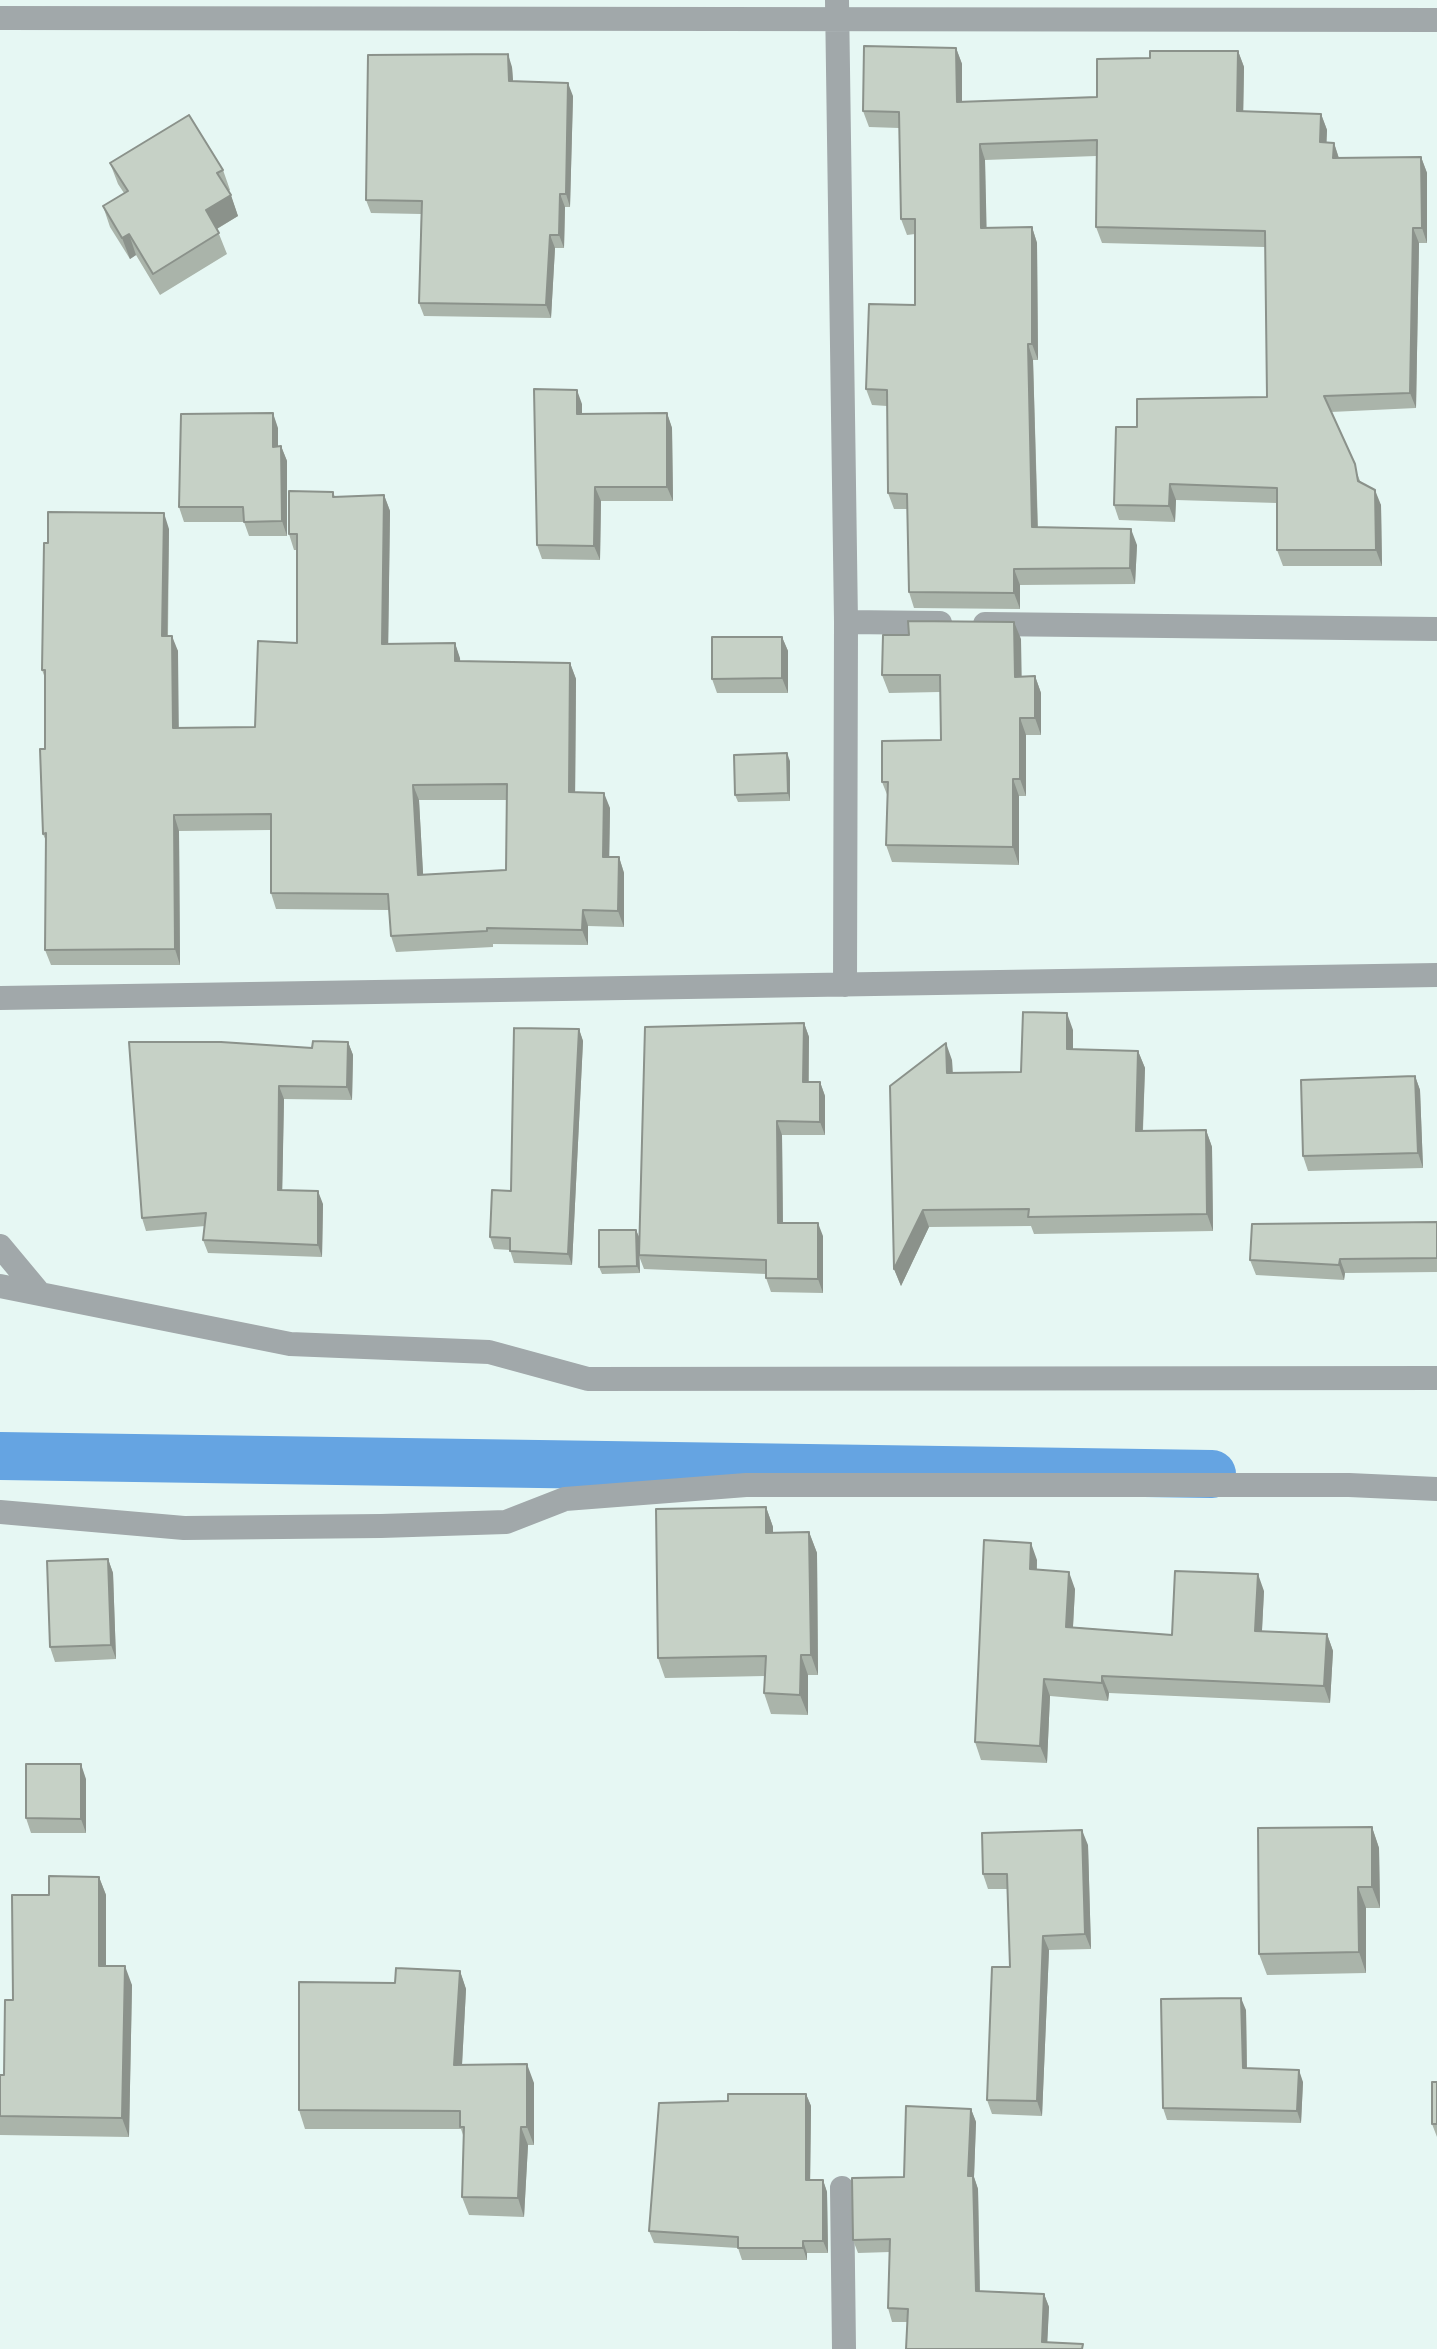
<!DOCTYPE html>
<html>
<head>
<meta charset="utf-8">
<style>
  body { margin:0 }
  canvas { display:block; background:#e6f7f3 }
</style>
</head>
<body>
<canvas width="1437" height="2349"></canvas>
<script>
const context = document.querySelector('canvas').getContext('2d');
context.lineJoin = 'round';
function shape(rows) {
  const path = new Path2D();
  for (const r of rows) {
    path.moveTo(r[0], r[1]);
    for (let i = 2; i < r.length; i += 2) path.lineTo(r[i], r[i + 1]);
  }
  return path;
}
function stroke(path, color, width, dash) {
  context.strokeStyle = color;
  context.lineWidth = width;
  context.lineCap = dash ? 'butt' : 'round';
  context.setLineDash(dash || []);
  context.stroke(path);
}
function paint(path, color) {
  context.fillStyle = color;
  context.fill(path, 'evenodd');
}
const canal = shape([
  [0,1456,1212,1474]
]);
const street = shape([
  [837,0,846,622,845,985],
  [0,18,1437,20],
  [846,622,940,623],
  [985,624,1437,629],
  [0,998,1437,975],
  [0,1246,40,1294],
  [0,1286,290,1344,489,1352,588,1379,1437,1378],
  [0,1512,184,1528,381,1526,506,1522,565,1499,746,1485,1349,1485,1437,1489],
  [842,2188,844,2349]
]);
const wall = shape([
  [956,48,962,64,962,102,1097,97,1150,58,1238,51,1244,67,1243,111,1321,114,1327,130,1326,142,1334,143,1339,158,1421,157,1427,173,1427,243,1419,243,1416,408,1331,412,1361,483,1381,505,1382,566,1283,566,1277,550,1277,503,1176,500,1175,522,1119,520,1114,505,1137,427,1267,397,1265,247,1102,243,1096,227,1096,156,985,160,986,228,1032,227,1037,243,1038,360,1033,360,1038,528,1137,545,1135,584,1020,585,1020,609,914,608,909,592,908,509,894,509,888,493,887,406,872,405,866,389,915,305,915,234,907,235,901,219,899,128,869,127,863,111],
  [512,67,513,82,573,96,570,207,565,207,564,248,555,248,551,318,424,316,419,303,421,214,371,213,366,200],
  [110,163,223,170,230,190,229,191,238,216,217,229,227,254,160,295,136,255,130,259,110,227,103,206,124,193,118,184],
  [582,404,582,414,667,413,672,428,673,501,601,501,600,560,542,559,537,545],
  [278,428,278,446,281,446,287,461,287,536,249,536,244,522,184,522,179,507],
  [333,492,335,497,384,495,390,511,388,644,455,643,460,661,570,663,576,679,575,792,610,808,609,857,619,857,624,873,624,927,588,926,588,945,493,944,493,947,396,952,391,936,389,910,276,909,271,893,271,830,179,831,180,965,51,965,45,950,46,841,43,834,45,749,45,678,42,670,48,543,169,529,168,636,178,651,178,728,255,727,297,643,297,550,294,550,289,534],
  [419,800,507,800,506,870,423,875],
  [782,637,788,651,788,693,717,693,712,679],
  [1021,639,1021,677,1035,676,1041,693,1041,735,1026,735,1026,796,1019,796,1019,865,892,862,886,845,888,797,882,782,941,740,940,692,889,693,882,675],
  [790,761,790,801,738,802,735,795],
  [804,1023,809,1037,809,1082,820,1082,825,1096,825,1135,782,1135,783,1223,823,1236,823,1293,771,1292,766,1278,766,1274,644,1269,639,1256,640,1273,602,1274,599,1267,636,1230,639,1237,639,1250],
  [579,1029,583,1041,572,1265,514,1263,510,1250,494,1249,490,1237,511,1191],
  [1073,1030,1073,1049,1138,1051,1145,1068,1143,1131,1206,1130,1212,1147,1213,1231,1034,1234,1031,1226,929,1227,901,1286,894,1269,952,1060,953,1073,1021,1072],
  [348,1042,353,1055,352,1100,284,1099,282,1190,323,1204,322,1257,208,1253,203,1240,205,1226,146,1231,142,1218,312,1048],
  [1415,1076,1420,1090,1423,1168,1308,1171,1303,1156],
  [1437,1222,1437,1272,1345,1273,1344,1280,1256,1275,1250,1260],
  [766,1507,773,1527,773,1533,809,1532,817,1553,818,1675,808,1675,808,1715,771,1714,764,1693,765,1676,665,1678,658,1658],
  [108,1559,113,1573,116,1659,55,1662,50,1647],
  [1037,1560,1037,1569,1075,1589,1073,1627,1172,1635,1264,1591,1262,1631,1327,1634,1333,1651,1330,1703,1109,1693,1108,1701,1050,1696,1047,1763,981,1760,975,1742],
  [86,1779,86,1833,31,1833,26,1818],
  [1372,1827,1379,1848,1380,1908,1366,1908,1366,1973,1267,1975,1259,1954],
  [1088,1845,1091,1949,1049,1950,1042,2116,992,2114,987,2100,1010,1967,1008,1889,988,1889,983,1874],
  [99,1877,106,1895,106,1966,132,1985,129,2137,0,2135,0,2075,4,2075,13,2000,49,1895],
  [460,1971,466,1989,462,2065,534,2083,534,2145,528,2145,524,2217,469,2215,462,2197,464,2138,461,2129,305,2129,299,2110,395,1983],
  [1246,2010,1247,2068,1303,2082,1301,2123,1167,2120,1163,2108],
  [1437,2082,1437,2137,1432,2124],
  [806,2094,811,2106,810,2180,823,2180,827,2192,828,2253,807,2253,807,2260,742,2260,738,2248,654,2243,649,2231,728,2101],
  [971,2109,976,2122,974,2177,978,2189,980,2291,1044,2294,1049,2307,1047,2342,1085,2349,907,2322,892,2322,888,2308,890,2252,858,2253,853,2240,904,2177]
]);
const shadedWall = shape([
  [956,48,962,64,962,117,957,102],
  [1238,51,1244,67,1243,127,1237,111],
  [508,54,512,67,514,94,509,81],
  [568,83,573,96,570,207,566,194],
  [1321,114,1327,130,1326,158,1320,142],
  [1334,143,1339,159,1333,158],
  [980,144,985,160,987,244,981,228],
  [1421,157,1427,173,1427,243,1422,228],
  [560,194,565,207,564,248,559,235],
  [231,195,238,216,213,231,206,210],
  [1032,227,1037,243,1038,360,1032,344],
  [1413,228,1419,243,1416,408,1410,393],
  [129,234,136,255,130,259,122,238],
  [550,235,555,248,551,318,546,305],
  [1028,344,1033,360,1038,543,1032,527],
  [577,390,582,404,582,428,577,414],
  [273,413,278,428,278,461,273,447],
  [667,413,672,428,673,501,667,487],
  [281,446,287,461,287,536,282,521],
  [1170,484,1176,500,1175,522,1169,506],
  [595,487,601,501,600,560,594,546],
  [1375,490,1381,505,1382,566,1376,550],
  [384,495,390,511,388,660,382,644],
  [164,513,169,529,167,651,162,636],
  [1131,529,1137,545,1135,584,1130,568],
  [1014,569,1020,585,1020,609,1014,593],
  [1014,622,1021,639,1022,694,1015,677],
  [172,636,178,651,179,744,173,728],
  [782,637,788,651,788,693,782,678],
  [455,643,460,658,461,677,455,661],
  [570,663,576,679,575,808,569,792],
  [1035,676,1041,693,1041,735,1035,718],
  [1020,718,1026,735,1026,796,1020,779],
  [787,753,790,761,790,801,788,793],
  [1013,779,1019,796,1019,865,1013,847],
  [413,785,419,800,424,890,418,875],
  [604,793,610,808,609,873,603,857],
  [174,815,179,831,180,965,175,949],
  [619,857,624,873,624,927,618,911],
  [583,910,588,926,588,945,582,930],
  [1067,1013,1073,1030,1073,1066,1067,1049],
  [804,1023,809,1037,808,1096,803,1082],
  [579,1029,583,1041,572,1265,568,1254],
  [348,1042,353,1055,352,1100,347,1087],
  [946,1043,952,1060,953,1090,947,1073],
  [1138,1051,1145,1068,1142,1148,1136,1131],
  [1415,1076,1420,1090,1423,1168,1418,1153],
  [820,1082,825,1096,825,1135,820,1122],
  [279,1086,284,1099,282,1203,278,1190],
  [777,1121,782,1135,783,1236,778,1223],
  [1206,1130,1212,1147,1213,1231,1207,1214],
  [318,1191,323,1204,322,1257,318,1245],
  [923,1210,929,1227,901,1286,894,1269],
  [818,1223,823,1236,823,1293,818,1279],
  [636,1230,639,1237,640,1273,637,1266],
  [1340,1259,1345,1273,1344,1280,1339,1265],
  [766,1507,773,1527,773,1554,766,1533],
  [809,1532,817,1553,818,1675,811,1655],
  [1031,1543,1037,1560,1036,1586,1030,1569],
  [108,1559,113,1573,116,1659,111,1645],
  [1069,1572,1075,1589,1072,1644,1066,1627],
  [1258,1574,1264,1591,1261,1648,1255,1631],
  [1327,1634,1333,1651,1330,1703,1324,1686],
  [801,1655,808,1675,808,1715,800,1695],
  [1102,1676,1109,1693,1108,1701,1102,1683],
  [1044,1679,1050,1696,1047,1763,1040,1746],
  [81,1764,86,1779,86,1833,81,1819],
  [1372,1827,1379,1848,1380,1908,1372,1887],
  [1082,1830,1088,1845,1091,1949,1085,1934],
  [99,1877,106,1895,106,1985,99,1966],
  [1358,1887,1366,1908,1366,1973,1359,1952],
  [1043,1936,1049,1950,1042,2116,1037,2101],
  [125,1966,132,1985,129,2137,122,2118],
  [460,1971,466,1989,461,2083,454,2065],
  [1241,1998,1246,2010,1247,2080,1243,2068],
  [527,2064,534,2083,534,2145,527,2127],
  [1299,2070,1303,2082,1301,2123,1297,2111],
  [806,2094,811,2106,810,2192,806,2180],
  [971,2109,976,2122,974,2177,978,2189,980,2304,976,2291,968,2176],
  [521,2127,528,2145,524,2217,518,2198],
  [823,2180,827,2192,828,2253,823,2241],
  [803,2241,807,2253,807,2260,803,2248],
  [1044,2294,1049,2307,1047,2349,1042,2342]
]);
const building = shape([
  [864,46,956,48,957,102,1097,97,1097,59,1150,58,1150,51,1238,51,1237,111,1321,114,1320,142,1334,143,1333,158,1421,157,1422,228,1413,228,1410,393,1324,396,1355,464,1358,481,1375,490,1376,550,1277,550,1277,488,1170,484,1169,506,1114,505,1116,427,1137,427,1137,399,1267,397,1265,231,1096,227,1097,140,980,144,981,228,1032,227,1032,344,1028,344,1032,527,1131,529,1130,568,1014,569,1014,593,909,592,907,494,888,493,887,390,866,389,869,304,915,305,915,219,901,219,899,112,863,111,864,46],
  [508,54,509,81,568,83,566,194,560,194,559,235,550,235,546,305,419,303,422,201,366,200,368,55,508,54],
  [189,115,223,170,217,173,231,195,206,210,219,233,153,274,129,234,122,238,103,206,128,191,110,163,189,115],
  [534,389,577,390,577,414,667,413,667,487,595,487,594,546,537,545,534,389],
  [273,413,273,447,281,446,282,521,244,522,243,507,179,507,181,414,273,413],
  [289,491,333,492,333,497,384,495,382,644,455,643,455,661,570,663,569,792,604,793,603,857,619,857,618,911,583,910,582,930,487,928,487,931,391,936,388,894,271,893,271,814,174,815,175,949,45,950,46,833,43,834,40,749,45,749,45,670,42,670,44,543,48,543,48,512,164,513,162,636,172,636,173,728,255,727,258,641,297,643,297,534,289,534,289,491],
  [507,784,506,870,418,875,413,785,507,784],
  [908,621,1014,622,1015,677,1035,676,1035,718,1020,718,1020,779,1013,779,1013,847,886,845,888,782,882,782,882,741,941,740,940,675,882,675,883,635,909,635,908,621],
  [712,637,782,637,782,678,712,679,712,637],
  [787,753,788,793,735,795,734,755,787,753],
  [1023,1012,1067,1013,1067,1049,1138,1051,1136,1131,1206,1130,1207,1214,1028,1217,1029,1209,923,1210,894,1269,890,1086,946,1043,947,1073,1021,1072,1023,1012],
  [804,1023,803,1082,820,1082,820,1122,777,1121,778,1223,818,1223,818,1279,766,1278,766,1260,639,1255,645,1027,804,1023],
  [514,1028,579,1029,568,1254,510,1251,510,1238,490,1237,492,1190,511,1191,514,1028],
  [313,1041,348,1042,347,1087,279,1086,278,1190,318,1191,318,1245,203,1240,206,1213,142,1218,129,1042,221,1042,312,1048,313,1041],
  [1415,1076,1418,1153,1303,1156,1301,1080,1415,1076],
  [1437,1222,1437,1258,1340,1259,1339,1265,1250,1260,1252,1224,1437,1222],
  [599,1230,636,1230,637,1266,599,1267,599,1230],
  [766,1507,766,1533,809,1532,811,1655,801,1655,800,1695,764,1693,766,1656,658,1658,656,1509,766,1507],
  [984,1540,1031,1543,1030,1569,1069,1572,1066,1627,1172,1635,1175,1571,1258,1574,1255,1631,1327,1634,1324,1686,1102,1676,1102,1683,1044,1679,1040,1746,975,1742,984,1540],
  [108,1559,111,1645,50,1647,47,1561,108,1559],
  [26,1764,81,1764,81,1819,26,1818,26,1764],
  [1372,1827,1372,1887,1358,1887,1359,1952,1259,1954,1258,1828,1372,1827],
  [1082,1830,1085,1934,1043,1936,1037,2101,987,2100,992,1967,1010,1967,1007,1874,983,1874,982,1833,1082,1830],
  [49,1876,99,1877,99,1966,125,1966,122,2118,0,2116,0,2075,4,2075,5,2000,13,2000,12,1895,49,1895,49,1876],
  [396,1968,460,1971,454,2065,527,2064,527,2127,521,2127,518,2198,462,2197,464,2127,460,2127,460,2111,299,2110,299,1982,395,1983,396,1968],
  [1241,1998,1243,2068,1299,2070,1297,2111,1163,2108,1161,1999,1241,1998],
  [1432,2082,1437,2082,1437,2124,1432,2124,1432,2082],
  [728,2094,806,2094,806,2180,823,2180,823,2241,803,2241,803,2248,738,2248,738,2237,649,2231,659,2103,728,2101,728,2094],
  [906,2106,971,2109,968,2176,973,2176,976,2291,1044,2294,1042,2342,1083,2344,1082,2349,906,2349,908,2309,888,2308,890,2239,853,2240,852,2178,904,2177,906,2106]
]);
stroke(canal, '#65a4e2', 48);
stroke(street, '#a1a8aa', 24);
paint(wall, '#aab4aa');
paint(shadedWall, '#8b928b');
paint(building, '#c6d1c6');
stroke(building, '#8b928b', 2);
</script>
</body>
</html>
